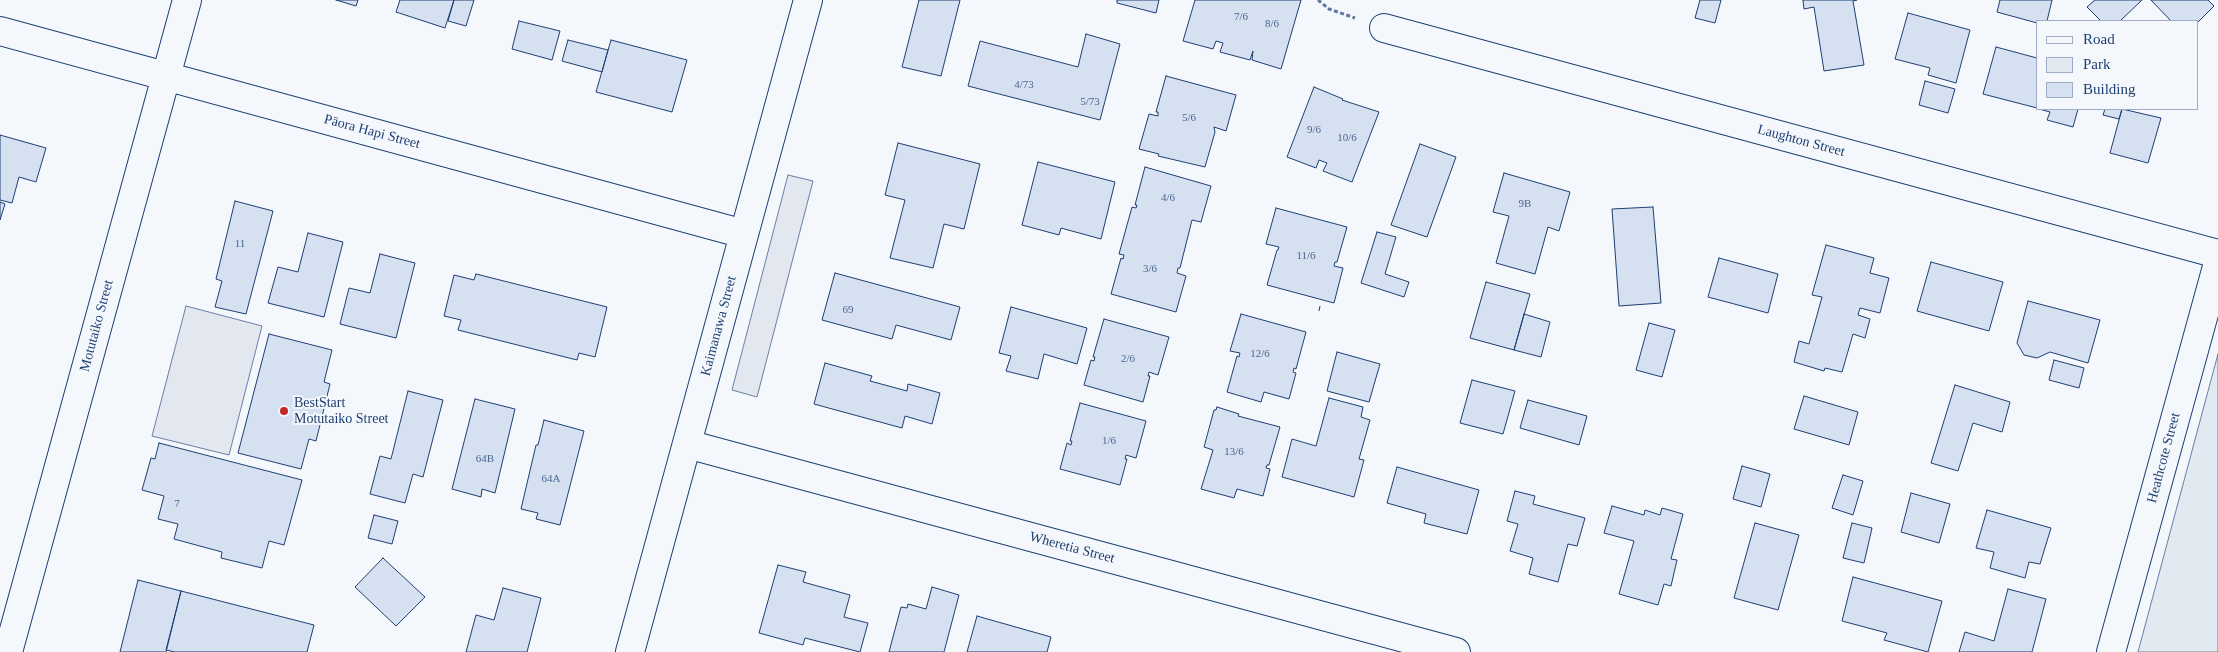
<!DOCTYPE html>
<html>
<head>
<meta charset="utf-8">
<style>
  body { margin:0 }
  #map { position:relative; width:2218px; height:652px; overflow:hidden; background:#f4f7fb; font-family:"Times New Roman",serif }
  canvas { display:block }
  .legend { position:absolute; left:2036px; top:20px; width:162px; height:90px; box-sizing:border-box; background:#f4f7fb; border:1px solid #9eadc5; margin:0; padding:6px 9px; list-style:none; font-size:15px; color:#1d3f73 }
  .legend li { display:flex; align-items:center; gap:10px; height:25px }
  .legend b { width:25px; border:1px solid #9eadc5 }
</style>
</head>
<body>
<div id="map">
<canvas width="2218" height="652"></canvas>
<ul class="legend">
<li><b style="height:6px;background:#f4f7fb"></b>Road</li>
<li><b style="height:14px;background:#e3e9f0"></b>Park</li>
<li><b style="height:14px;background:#d5e0f0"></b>Building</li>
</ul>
</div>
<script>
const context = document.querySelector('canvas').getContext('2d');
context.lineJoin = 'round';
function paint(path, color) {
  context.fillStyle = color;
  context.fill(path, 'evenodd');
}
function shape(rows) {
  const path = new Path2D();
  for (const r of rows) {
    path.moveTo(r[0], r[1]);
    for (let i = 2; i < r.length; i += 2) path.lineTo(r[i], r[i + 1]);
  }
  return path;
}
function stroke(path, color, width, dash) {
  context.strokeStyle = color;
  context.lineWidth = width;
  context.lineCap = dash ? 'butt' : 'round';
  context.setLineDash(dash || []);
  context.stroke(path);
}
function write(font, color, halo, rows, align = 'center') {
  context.font = font + ' "Times New Roman",serif';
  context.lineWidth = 4;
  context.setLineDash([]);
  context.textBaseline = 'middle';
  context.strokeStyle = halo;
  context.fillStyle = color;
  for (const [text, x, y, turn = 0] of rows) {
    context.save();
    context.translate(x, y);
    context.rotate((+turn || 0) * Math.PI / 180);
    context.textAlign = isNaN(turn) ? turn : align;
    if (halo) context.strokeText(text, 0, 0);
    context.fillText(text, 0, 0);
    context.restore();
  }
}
const green = shape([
  [2218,354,2218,652,2138,652,2218,354]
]);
const parking = shape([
  [788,175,813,181,757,397,732,390,788,175],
  [186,306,262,326,229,455,152,436,186,306]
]);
const building = shape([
  [336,0,358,0,356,6,336,0],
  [400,0,454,0,445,28,396,12,400,0],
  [454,0,474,0,466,26,448,21,454,0],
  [919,0,960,0,941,76,902,67,919,0],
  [1117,0,1159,0,1156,13,1117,3,1117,0],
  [1195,0,1301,0,1281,69,1252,60,1253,51,1250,60,1220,52,1223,43,1216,41,1213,49,1183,41,1195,0],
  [1700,0,1721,0,1715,23,1695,18,1700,0],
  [1803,0,1857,0,1853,1,1864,65,1824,71,1814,7,1804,9,1803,0],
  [2000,0,2052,0,2047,21,2037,21,2037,23,1997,12,2000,0],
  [2095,0,2142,0,2120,21,2101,21,2087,7,2095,0],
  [2151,0,2208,0,2214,6,2197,23,2197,21,2171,21,2151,0],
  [1908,13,1970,30,1956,83,1928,75,1930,68,1895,59,1908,13],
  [519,21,560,31,552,60,512,49,519,21],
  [1086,34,1120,44,1100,120,968,86,980,41,1078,67,1086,34],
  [568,40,608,50,602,72,562,61,568,40],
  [611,40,687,60,672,112,596,92,611,40],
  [1996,47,2037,58,2037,108,1983,94,1996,47],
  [1166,76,1236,95,1226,131,1214,127,1215,132,1205,167,1158,156,1159,154,1139,149,1149,114,1158,116,1158,112,1156,112,1166,76],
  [1925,81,1955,89,1948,113,1919,105,1925,81],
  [1314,87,1343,99,1342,100,1379,112,1352,182,1323,171,1327,163,1319,160,1316,168,1287,157,1314,87],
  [2039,109,2078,109,2073,127,2047,120,2050,112,2039,109],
  [2105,109,2122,109,2119,119,2103,115,2105,109],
  [2122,109,2161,118,2148,163,2110,153,2122,109],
  [0,135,46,148,36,182,19,177,12,203,0,200,0,135],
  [898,143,980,164,964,229,944,224,933,268,890,258,905,200,885,195,898,143],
  [1420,144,1456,157,1427,237,1391,225,1420,144],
  [1038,162,1115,182,1101,239,1061,228,1059,235,1022,225,1038,162],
  [1145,167,1211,186,1201,222,1192,220,1180,268,1178,268,1177,273,1186,276,1176,312,1111,294,1121,258,1123,259,1124,255,1119,254,1132,207,1136,208,1137,205,1135,205,1145,167],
  [1504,173,1570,192,1559,231,1548,227,1535,274,1496,263,1509,216,1493,212,1504,173],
  [235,201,273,211,246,314,215,307,222,281,216,279,235,201],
  [0,202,5,204,0,220,0,202],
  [1653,207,1661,303,1619,306,1612,209,1653,207],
  [1276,208,1347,227,1337,262,1335,262,1334,266,1343,268,1334,303,1267,285,1277,250,1278,250,1279,247,1266,244,1276,208],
  [1377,232,1396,237,1385,274,1409,282,1404,297,1361,283,1377,232],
  [308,233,343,242,324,317,268,303,278,267,298,272,308,233],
  [1826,245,1874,258,1870,273,1889,278,1880,313,1860,308,1858,315,1870,319,1865,338,1853,334,1842,372,1825,368,1824,371,1794,362,1799,341,1809,344,1822,297,1812,295,1826,245],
  [380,254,415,263,396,338,340,324,349,288,370,293,380,254],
  [1719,258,1778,274,1768,313,1708,297,1719,258],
  [1931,262,2003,282,1989,331,1917,311,1931,262],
  [835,273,960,307,951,340,896,325,892,339,822,320,835,273],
  [476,274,607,307,595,357,579,353,577,360,458,330,461,320,444,316,454,275,474,280,476,274],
  [1486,282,1530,294,1514,350,1470,338,1486,282],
  [2028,301,2100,320,2088,363,2050,352,2037,358,2024,355,2017,343,2028,301],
  [1011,307,1087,328,1077,364,1044,354,1038,379,1006,371,1011,356,999,353,1011,307],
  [1241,314,1306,332,1296,369,1294,368,1293,372,1296,373,1289,399,1264,392,1261,402,1227,392,1237,356,1239,357,1240,353,1230,351,1241,314],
  [1524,314,1550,322,1541,357,1514,350,1524,314],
  [1104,319,1169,337,1158,375,1149,372,1148,376,1150,376,1143,402,1084,385,1091,360,1094,361,1095,357,1093,357,1104,319],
  [1649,323,1675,330,1662,377,1636,370,1649,323],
  [269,334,332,350,324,382,330,384,316,441,309,439,301,469,238,453,269,334],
  [1337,352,1380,364,1369,402,1327,391,1337,352],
  [2054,360,2084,368,2079,388,2049,380,2054,360],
  [825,363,872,376,870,381,907,391,908,384,940,393,932,424,905,416,902,428,814,404,825,363],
  [1472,380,1515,391,1503,434,1460,423,1472,380],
  [1955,385,2010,402,2002,432,1973,423,1958,471,1931,463,1955,385],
  [408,391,443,400,423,477,413,474,405,503,370,494,380,456,391,459,408,391],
  [1804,396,1858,412,1849,445,1794,429,1804,396],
  [1329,398,1363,407,1361,417,1370,420,1359,459,1364,460,1354,497,1282,477,1292,439,1316,446,1329,398],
  [475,399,515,409,495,493,482,489,481,497,452,489,475,399],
  [1528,400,1587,416,1579,445,1520,428,1528,400],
  [1080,403,1146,421,1136,458,1126,455,1125,459,1127,459,1120,485,1060,469,1067,443,1071,445,1072,441,1070,441,1080,403],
  [1217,407,1239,414,1238,416,1280,427,1269,465,1267,465,1266,468,1270,469,1263,496,1237,489,1234,498,1201,489,1213,450,1204,447,1214,410,1216,410,1217,407],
  [544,420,584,431,560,525,536,519,538,513,521,509,536,445,538,445,544,420],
  [159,443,302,480,284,545,269,541,262,568,221,558,222,552,174,539,178,524,158,519,164,496,142,490,151,458,155,459,159,443],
  [1742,466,1770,474,1761,507,1733,499,1742,466],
  [1397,467,1479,490,1467,534,1424,523,1426,514,1387,503,1397,467],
  [1843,475,1863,481,1853,515,1832,508,1843,475],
  [1515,491,1535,496,1533,504,1585,518,1577,546,1568,544,1558,582,1529,574,1533,558,1510,551,1518,524,1507,521,1515,491],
  [1911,493,1950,504,1939,543,1901,532,1911,493],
  [1612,506,1644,515,1645,510,1660,515,1662,508,1683,514,1671,559,1677,560,1671,586,1664,584,1658,605,1619,594,1634,541,1604,533,1612,506],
  [1987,510,2051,528,2040,564,2029,562,2025,578,1990,568,1994,552,1976,548,1987,510],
  [374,515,398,521,392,544,368,538,374,515],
  [1755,523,1799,535,1778,610,1734,598,1755,523],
  [1852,523,1872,528,1864,563,1843,558,1852,523],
  [383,558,425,597,396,626,355,587,383,558],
  [778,565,806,572,803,582,850,595,844,617,868,623,860,652,805,638,803,645,759,633,778,565],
  [1853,577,1942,601,1928,652,1884,640,1887,633,1842,621,1853,577],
  [138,580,181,591,166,652,120,652,138,580],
  [932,587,959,595,944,652,889,652,901,607,907,608,908,604,926,609,932,587],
  [503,588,541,598,527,652,466,652,476,615,494,620,503,588],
  [2008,589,2046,599,2032,652,1959,652,1965,632,1994,641,2008,589],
  [181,591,314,625,307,652,175,652,166,650,181,591],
  [977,616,1051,637,1047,652,967,652,977,616]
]);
const path = shape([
  [1318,0,1329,9,1355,18]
]);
const minor = shape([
  [1384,28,2218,254],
  [0,31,744,234],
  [687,444,1456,652],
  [8,652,187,0],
  [630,652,808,0],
  [2111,652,2218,263]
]);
const fence = shape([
  [1319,311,1320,306]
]);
const markers = [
  [284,411,5,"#c62828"]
];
const numberNames = [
  ["7/6",1241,17],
  ["8/6",1272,24],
  ["4/73",1024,85],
  ["5/73",1090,102],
  ["5/6",1189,118],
  ["9/6",1314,130],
  ["10/6",1347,138],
  ["4/6",1168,198],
  ["9B",1525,204],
  ["11",240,244],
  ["11/6",1306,256],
  ["3/6",1150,269],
  ["69",848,310],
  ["12/6",1260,354],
  ["2/6",1128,359],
  ["1/6",1109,441],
  ["13/6",1234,452],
  ["64B",485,459],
  ["64A",551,479],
  ["7",177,504]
];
const streetNames = [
  ["Pāora Hapi Street",372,132,15],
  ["Laughton Street",1801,141,15],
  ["Motutaiko Street",97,326,-75],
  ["Kaimanawa Street",719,326,-75],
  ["Heathcote Street",2164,458,-75],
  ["Wheretia Street",1072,548,15]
];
const poiNames = [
  ["BestStart",294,403],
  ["Motutaiko Street",294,419]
];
paint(green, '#e3e9f0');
stroke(green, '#687fa3', 1);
paint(parking, '#e3e8f0');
stroke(parking, '#687fa3', 1);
paint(building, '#d5e0f0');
stroke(building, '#1d3f73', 1);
stroke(minor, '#1d3f73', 30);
stroke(path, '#5e769c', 3, [4, 2.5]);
stroke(minor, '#f4f7fb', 28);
stroke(fence, '#1d3f73', 1, [6, 2.5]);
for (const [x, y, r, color] of markers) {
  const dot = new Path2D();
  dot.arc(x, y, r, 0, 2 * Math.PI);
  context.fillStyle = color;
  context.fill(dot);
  stroke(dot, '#f4f7fb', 2);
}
write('11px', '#4b6792', null, numberNames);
write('14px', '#1d3f73', '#f4f7fb', streetNames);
write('14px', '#1d3f73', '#f4f7fb', poiNames, 'left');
</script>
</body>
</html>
